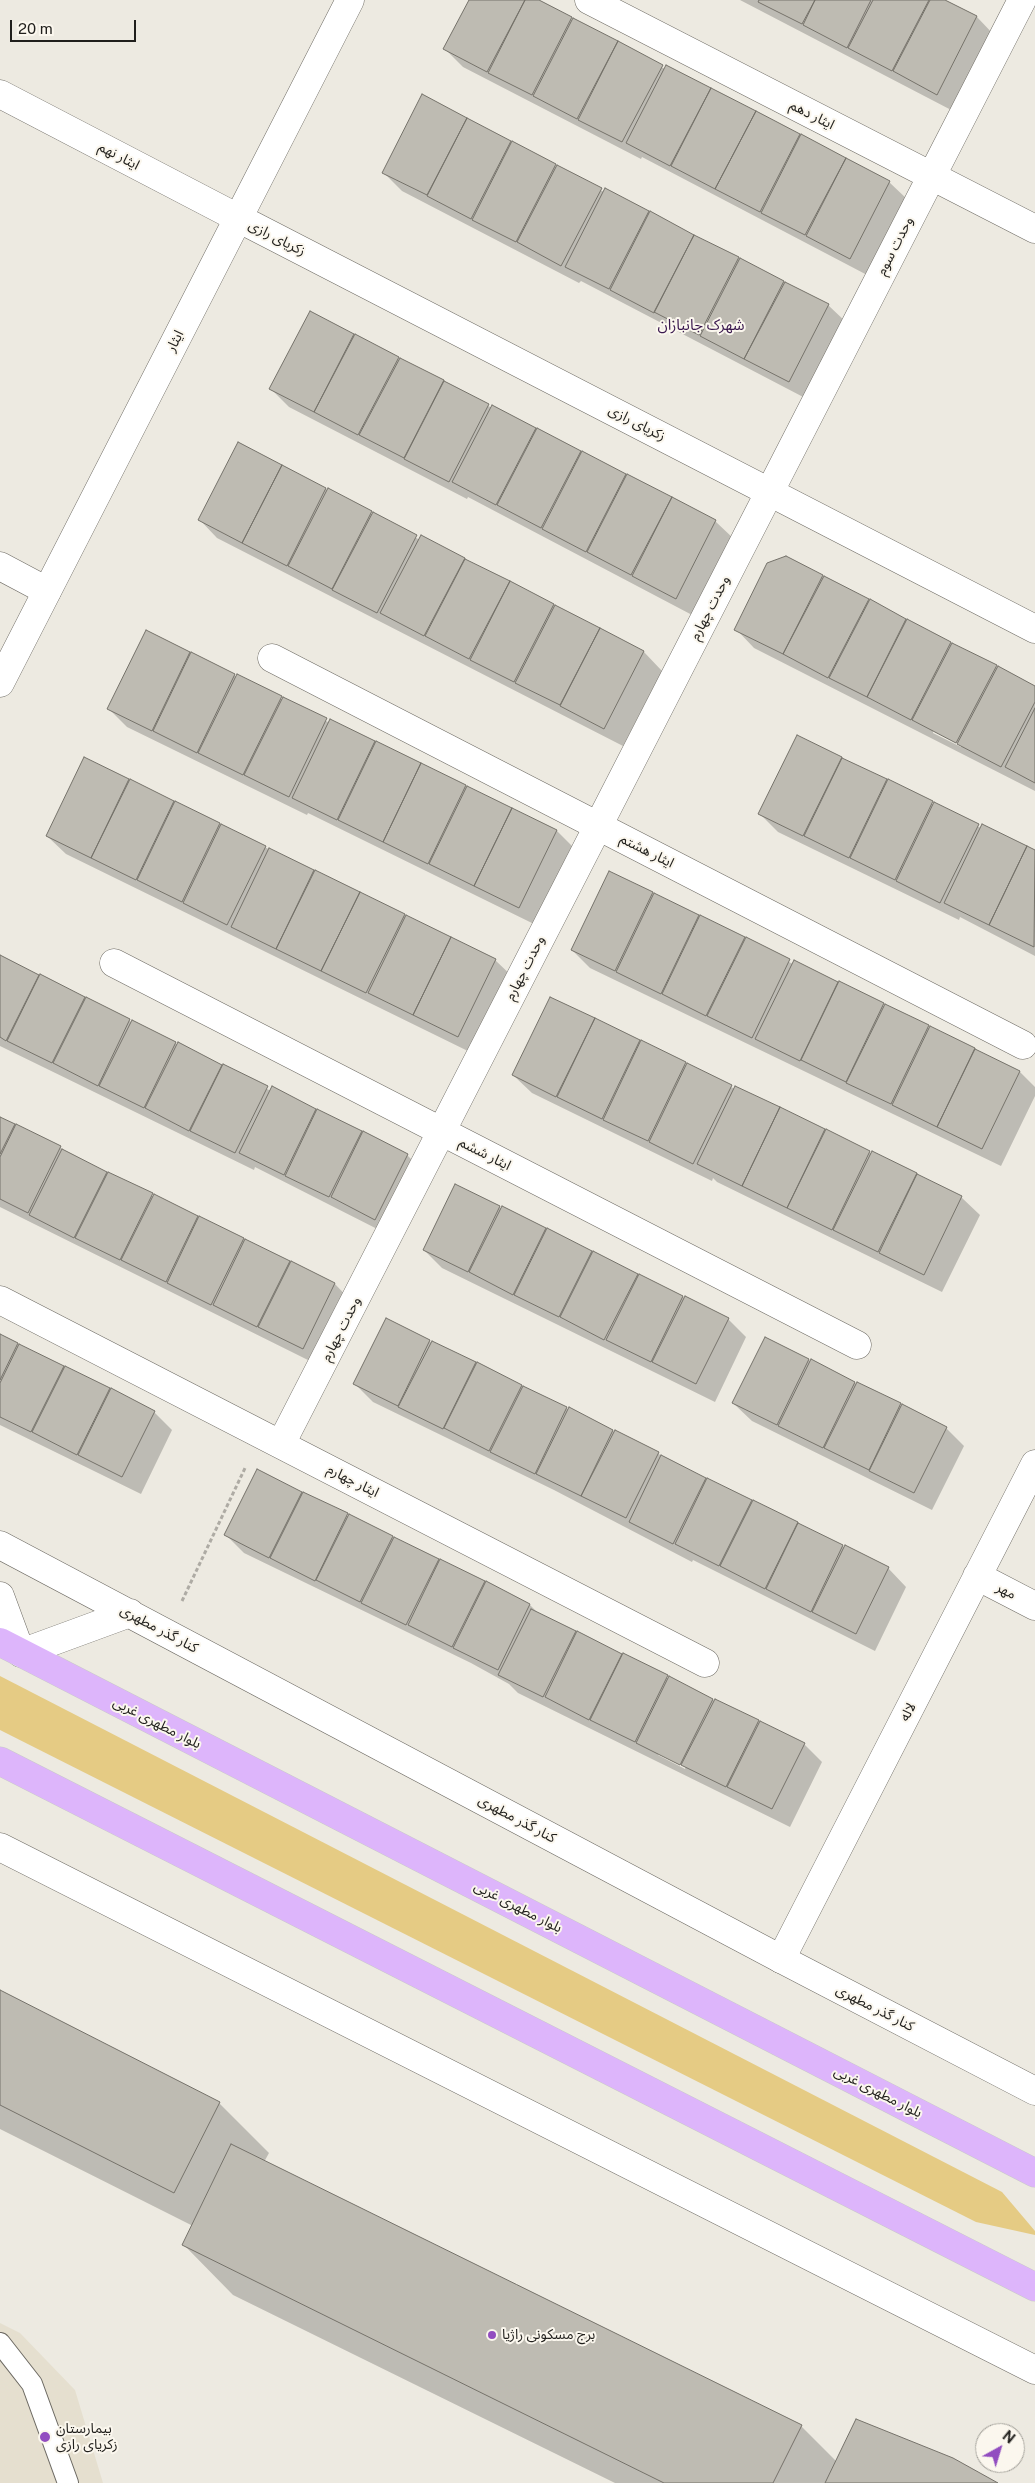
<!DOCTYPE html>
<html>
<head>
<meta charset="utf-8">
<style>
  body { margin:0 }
  #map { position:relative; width:1035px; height:2483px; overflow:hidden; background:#edeae1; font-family:"Public Sans",sans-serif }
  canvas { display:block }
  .north { position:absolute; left:975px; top:2423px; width:50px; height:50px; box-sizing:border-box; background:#fbf7ee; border:1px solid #a3a19a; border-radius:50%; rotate:39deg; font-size:14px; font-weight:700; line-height:20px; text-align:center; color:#201f1c }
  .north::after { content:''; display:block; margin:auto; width:18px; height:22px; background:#924dc0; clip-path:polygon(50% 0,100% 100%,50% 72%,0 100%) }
  .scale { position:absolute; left:10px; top:20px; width:126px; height:22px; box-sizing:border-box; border:2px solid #201f1c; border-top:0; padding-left:6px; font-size:15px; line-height:18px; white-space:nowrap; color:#201f1c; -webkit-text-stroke:4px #fbf7ee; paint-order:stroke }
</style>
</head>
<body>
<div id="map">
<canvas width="1035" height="2483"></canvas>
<div class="north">N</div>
<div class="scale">20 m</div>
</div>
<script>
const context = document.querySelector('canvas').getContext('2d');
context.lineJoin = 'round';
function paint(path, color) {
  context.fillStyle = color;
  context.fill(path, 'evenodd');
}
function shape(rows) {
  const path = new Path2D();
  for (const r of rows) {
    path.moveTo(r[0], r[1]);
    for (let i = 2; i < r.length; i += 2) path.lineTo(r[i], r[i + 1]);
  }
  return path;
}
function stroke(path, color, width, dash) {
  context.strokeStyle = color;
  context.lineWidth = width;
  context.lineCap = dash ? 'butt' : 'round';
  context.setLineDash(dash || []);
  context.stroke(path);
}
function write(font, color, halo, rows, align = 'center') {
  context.font = font + ' "Public Sans","Noto Sans Arabic",sans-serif';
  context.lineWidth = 4;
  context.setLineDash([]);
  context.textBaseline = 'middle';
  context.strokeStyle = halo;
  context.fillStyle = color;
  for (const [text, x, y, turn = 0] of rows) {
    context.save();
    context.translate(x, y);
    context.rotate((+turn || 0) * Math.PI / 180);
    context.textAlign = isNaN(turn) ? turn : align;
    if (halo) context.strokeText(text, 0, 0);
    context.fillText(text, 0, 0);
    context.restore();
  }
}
const built = shape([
  [0,2323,20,2333,75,2390,103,2483,0,2483]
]);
const green = shape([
  [0,1676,1002,2192,1035,2231,1035,2235,976,2222,0,1730]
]);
const shadow = shape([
  [470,0,535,0,665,69,667,66,889,182,908,200,869,276,642,157,641,159,463,67,445,49],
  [740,0,943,0,977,17,995,36,955,112],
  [423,96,604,192,605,190,828,305,847,323,807,399,581,281,579,283,402,191,384,173],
  [310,313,492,408,493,406,715,521,734,539,694,616,468,497,467,499,289,407,271,389],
  [326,489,420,540,421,537,644,652,662,671,623,746,217,538,199,519],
  [786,558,1035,687,1035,791,754,648,736,629],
  [933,730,962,745,961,747,933,733],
  [146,632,330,723,331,721,557,831,575,849,538,926,308,813,307,815,127,727,109,709],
  [797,737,981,828,982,826,1035,852,1035,956,960,917,959,920,778,832,760,814],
  [85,759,495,960,514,978,476,1055,66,854,47,836],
  [610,873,793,964,794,962,1020,1072,1035,1087,1035,1096,1001,1166,590,968,572,950],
  [0,957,271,1091,318,1111,407,1155,425,1173,393,1237,255,1167,254,1170,0,1046],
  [551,998,735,1089,736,1087,961,1197,980,1215,942,1292,717,1182,713,1178,712,1181,532,1093,513,1075],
  [0,1118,60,1147,65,1152,108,1175,335,1284,353,1303,322,1367,0,1207],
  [456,1186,728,1319,746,1337,715,1402,442,1268,424,1250],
  [386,1320,658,1453,663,1458,707,1481,888,1568,906,1587,875,1651,693,1560,692,1562,554,1490,373,1402,355,1384],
  [0,1336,154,1412,172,1430,141,1494,0,1425],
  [766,1339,946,1428,964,1446,932,1510,752,1421,733,1403],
  [301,1493,530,1605,539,1614,577,1634,804,1744,822,1762,790,1827,518,1693,509,1684,471,1663,244,1553,226,1535],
  [658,1752,686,1766,685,1769,658,1755],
  [0,1992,219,2103,269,2153,264,2162,801,2426,837,2462,995,2483,615,2483,233,2295,184,2245,193,2226,0,2129]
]);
const building = shape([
  [469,0,525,0,487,72,443,49,469,0],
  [525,0,539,0,572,17,532,95,488,73,525,0],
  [759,0,815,0,802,24,758,2,759,0],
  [815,0,871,0,847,48,803,25,815,0],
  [873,0,929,0,892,71,848,48,873,0],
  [930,0,945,0,977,16,937,95,893,71,930,0],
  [573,18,618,41,577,119,533,96,573,18],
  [618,41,663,65,622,142,578,120,618,41],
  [666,65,711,88,670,166,626,143,666,65],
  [711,88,756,111,715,189,671,166,711,88],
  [422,94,467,118,427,195,382,173,422,94],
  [756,111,800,134,760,212,715,189,756,111],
  [467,118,511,141,471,219,427,196,467,118],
  [801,134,846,158,805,235,761,213,801,134],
  [512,141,556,164,516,242,472,220,512,141],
  [846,158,890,181,850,259,806,236,846,158],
  [557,165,602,188,561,266,517,242,557,165],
  [605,188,649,211,609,289,565,267,605,188],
  [650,211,694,235,654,313,610,290,650,211],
  [694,235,739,257,699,335,654,312,694,235],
  [740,258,784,281,744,359,700,336,740,258],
  [785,282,829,304,789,382,744,359,785,282],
  [310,311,354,334,314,412,269,389,310,311],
  [355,334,399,357,358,435,314,412,355,334],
  [400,358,444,380,404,458,359,435,400,358],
  [444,381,489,404,449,482,404,459,444,381],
  [492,405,536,428,496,505,452,482,492,405],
  [537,428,581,451,541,528,497,505,537,428],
  [238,442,282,465,242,543,198,520,238,442],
  [582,451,626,474,586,552,542,529,582,451],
  [282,465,326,488,287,566,242,543,282,465],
  [627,474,672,497,631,575,587,552,627,474],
  [328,488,372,511,332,589,288,566,328,488],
  [672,497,716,520,676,599,632,576,672,497],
  [373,512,417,535,377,613,332,590,373,512],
  [421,535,465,558,424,636,380,613,421,535],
  [786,556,823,575,783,654,734,630,767,563,786,556],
  [465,559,510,581,469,659,425,636,465,559],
  [824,576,869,599,828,678,783,654,824,576],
  [510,581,554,604,514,682,470,660,510,581],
  [870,599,906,619,867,697,829,678,870,599],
  [555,605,600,628,560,705,515,683,555,605],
  [907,619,951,642,911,720,867,697,907,619],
  [600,628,644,651,604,729,560,706,600,628],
  [146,630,190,652,152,731,107,709,146,630],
  [952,643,997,665,956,743,912,720,952,643],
  [191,652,235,674,197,753,153,731,191,652],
  [998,666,1035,686,1035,702,1001,767,957,744,998,666],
  [237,674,282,696,243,775,198,753,237,674],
  [283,697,327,718,289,797,244,775,283,697],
  [1035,708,1035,783,1005,767,1035,708],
  [330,719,375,741,337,820,292,798,330,719],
  [797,735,842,757,803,836,758,814,797,735],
  [376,741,421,763,383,842,338,820,376,741],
  [84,757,129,779,91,858,46,836,84,757],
  [842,758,887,779,849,858,804,836,842,758],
  [421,763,466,785,428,864,383,842,421,763],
  [130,779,174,801,136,880,91,858,130,779],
  [888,779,933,801,895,880,850,858,888,779],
  [467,786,512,808,474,886,429,864,467,786],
  [175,801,220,823,182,902,137,880,175,801],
  [934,802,979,824,940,903,896,881,934,802],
  [512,808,557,830,519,908,474,886,512,808],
  [221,824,266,846,227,925,183,903,221,824],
  [982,824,1027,846,989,925,944,903,982,824],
  [1027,846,1035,850,1034,947,989,925,1027,846],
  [269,848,314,870,276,949,231,927,269,848],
  [315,870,360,892,321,971,276,949,315,870],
  [609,871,653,892,615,971,571,950,609,871],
  [360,892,405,914,366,993,321,971,360,892],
  [654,893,699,915,661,994,616,972,654,893],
  [406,915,451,937,413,1015,368,993,406,915],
  [700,915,745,937,706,1016,662,994,700,915],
  [451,937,496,959,458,1037,413,1015,451,937],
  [746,937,790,959,752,1038,707,1016,746,937],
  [0,955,39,975,6,1041,0,1037,0,955],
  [794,960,838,982,800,1061,755,1039,794,960],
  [40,974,85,997,52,1063,7,1041,40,974],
  [839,981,884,1003,846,1082,801,1060,839,981],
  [86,997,130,1019,98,1086,53,1063,86,997],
  [550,997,595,1018,556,1097,512,1075,550,997],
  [885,1004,929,1025,891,1104,846,1083,885,1004],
  [595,1018,640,1040,602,1119,557,1097,595,1018],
  [132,1020,176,1042,144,1108,99,1086,132,1020],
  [930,1026,975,1048,937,1127,892,1105,930,1026],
  [641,1040,686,1062,648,1141,603,1120,641,1040],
  [178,1042,222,1065,189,1131,145,1108,178,1042],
  [975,1049,1020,1071,982,1149,937,1127,975,1049],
  [687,1063,732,1085,693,1164,649,1142,687,1063],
  [223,1064,268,1086,235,1153,190,1131,223,1064],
  [272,1086,316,1109,284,1175,239,1153,272,1086],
  [735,1086,780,1107,742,1186,697,1164,735,1086],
  [780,1107,825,1129,787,1208,742,1186,780,1107],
  [317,1109,362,1131,329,1197,285,1176,317,1109],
  [0,1117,15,1124,0,1154,0,1117],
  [16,1124,61,1146,28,1213,0,1199,0,1157,16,1124],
  [826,1129,870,1151,832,1230,787,1208,826,1129],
  [363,1131,408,1154,375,1220,331,1197,363,1131],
  [62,1149,107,1172,74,1238,29,1215,62,1149],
  [872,1151,917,1173,878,1252,833,1230,872,1151],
  [108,1172,153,1193,120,1260,75,1238,108,1172],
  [917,1174,962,1196,924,1275,879,1253,917,1174],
  [455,1184,500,1206,468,1272,423,1250,455,1184],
  [154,1194,198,1216,166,1282,121,1260,154,1194],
  [502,1206,546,1228,513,1295,469,1272,502,1206],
  [199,1216,244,1238,211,1305,167,1283,199,1216],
  [547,1228,592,1251,559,1317,514,1295,547,1228],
  [245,1239,290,1261,257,1327,213,1305,245,1239],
  [593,1251,638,1274,604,1340,560,1317,593,1251],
  [291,1261,335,1283,303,1349,258,1327,291,1261],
  [639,1274,683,1296,651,1362,606,1340,639,1274],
  [685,1296,729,1318,696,1384,652,1362,685,1296],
  [386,1318,430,1340,398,1406,353,1384,386,1318],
  [0,1334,18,1343,0,1380,0,1334],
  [765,1337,809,1359,777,1425,732,1403,765,1337],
  [432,1341,476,1362,443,1429,398,1407,432,1341],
  [19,1344,64,1366,31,1432,0,1417,0,1383,19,1344],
  [811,1359,855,1382,823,1448,778,1426,811,1359],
  [477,1362,522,1385,489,1451,444,1428,477,1362],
  [65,1366,110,1388,77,1455,32,1432,65,1366],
  [857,1382,901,1403,869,1470,824,1448,857,1382],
  [523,1386,567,1407,535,1474,490,1452,523,1386],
  [111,1388,155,1411,122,1477,78,1455,111,1388],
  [902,1404,947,1427,914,1493,869,1471,902,1404],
  [569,1407,613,1430,581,1496,536,1474,569,1407],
  [615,1430,659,1452,626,1518,581,1496,615,1430],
  [661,1455,706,1478,673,1544,629,1522,661,1455],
  [257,1469,302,1492,269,1558,224,1535,257,1469],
  [707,1478,752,1500,719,1566,675,1544,707,1478],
  [303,1492,348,1513,315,1581,270,1558,303,1492],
  [753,1500,798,1522,765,1589,720,1566,753,1500],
  [349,1514,393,1536,360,1602,316,1580,349,1514],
  [798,1523,843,1545,811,1612,766,1589,798,1523],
  [394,1537,439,1559,406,1625,361,1603,394,1537],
  [845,1545,889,1567,856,1634,812,1612,845,1545],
  [440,1559,485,1581,452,1647,408,1625,440,1559],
  [486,1581,530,1604,498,1670,453,1648,486,1581],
  [531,1609,576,1631,543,1697,498,1675,531,1609],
  [577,1631,622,1654,589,1720,545,1697,577,1631],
  [623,1653,668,1675,635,1742,590,1720,623,1653],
  [669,1676,713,1699,680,1765,636,1743,669,1676],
  [715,1699,759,1720,726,1787,681,1765,715,1699],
  [760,1721,805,1743,772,1809,727,1787,760,1721],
  [0,1990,220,2102,174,2193,0,2105,0,1990],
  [231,2144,802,2425,773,2483,664,2483,182,2245,231,2144],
  [856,2419,953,2458,998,2483,825,2483,856,2419]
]);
const path = shape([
  [182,1601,246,1466]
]);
const lane = shape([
  [0,2343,32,2384,68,2483]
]);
const street = shape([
  [589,0,1035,229],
  [0,94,238,218],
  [0,566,47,591],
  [272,658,1023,1045],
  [114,963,857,1345],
  [0,1300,705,1663],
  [281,1444,1022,0],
  [977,1576,1035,1606],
  [781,1959,1035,1464]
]);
const secondary = shape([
  [238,218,1035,629],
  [0,683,350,0],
  [0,1545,781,1959,1035,2091],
  [0,1596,21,1653,130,1613],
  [0,1847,1035,2370]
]);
const primary = shape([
  [0,1642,1035,2173],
  [0,1761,1035,2287]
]);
const markers = [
  [492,2335,5,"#924dc0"],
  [45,2437,6,"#924dc0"]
];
const streetNames = [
  ["ایثار دهم",812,115,27],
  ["ایثار نهم",119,156,28],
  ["زکریای رازی",277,238,27],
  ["وحدت سوم",895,246,-63],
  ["ایثار",175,341,-63],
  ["زکریای رازی",637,423,27],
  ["وحدت چهارم",710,608,-63],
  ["ایثار هشتم",647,851,27],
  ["وحدت چهارم",525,968,-63],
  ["ایثار ششم",485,1154,27],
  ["وحدت چهارم",341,1329,-63],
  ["ایثار چهارم",353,1481,27],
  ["مهر",1006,1591,27],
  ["کنار گذر مطهری",159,1629,28],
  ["لاله",908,1712,-63],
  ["بلوار مطهری غربی",157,1723,27],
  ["کنار گذر مطهری",517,1819,28],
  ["بلوار مطهری غربی",518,1907,27],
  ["کنار گذر مطهری",875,2008,27],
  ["بلوار مطهری غربی",878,2092,27]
];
const poiNames = [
  ["برج مسکونی راژیا",502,2335],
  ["بیمارستان",56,2429],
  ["زکریای رازی",56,2445]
];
const neighbourhoodNames = [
  ["شهرک جانبازان",701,325]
];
paint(built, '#e5dfcf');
paint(green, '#e5cb84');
paint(shadow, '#0003');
paint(building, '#bebbb2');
stroke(building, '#75726a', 1);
stroke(lane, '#6d6a63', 22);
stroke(street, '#6d6a63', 29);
stroke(secondary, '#6d6a63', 29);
stroke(primary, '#c9c9c9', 29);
stroke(path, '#aeaba4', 3, [4, 2.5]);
stroke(lane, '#fff', 20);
stroke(street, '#fff', 28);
stroke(secondary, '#fff', 28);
stroke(primary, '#ddb5fb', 28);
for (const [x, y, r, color] of markers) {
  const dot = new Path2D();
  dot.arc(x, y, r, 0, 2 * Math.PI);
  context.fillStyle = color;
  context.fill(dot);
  stroke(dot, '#fbf7ee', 2);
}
write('14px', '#201f1c', '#fbf7ee', streetNames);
write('14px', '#201f1c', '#fbf7ee', poiNames, 'left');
write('15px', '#39174e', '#fbf7ee', neighbourhoodNames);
</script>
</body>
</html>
